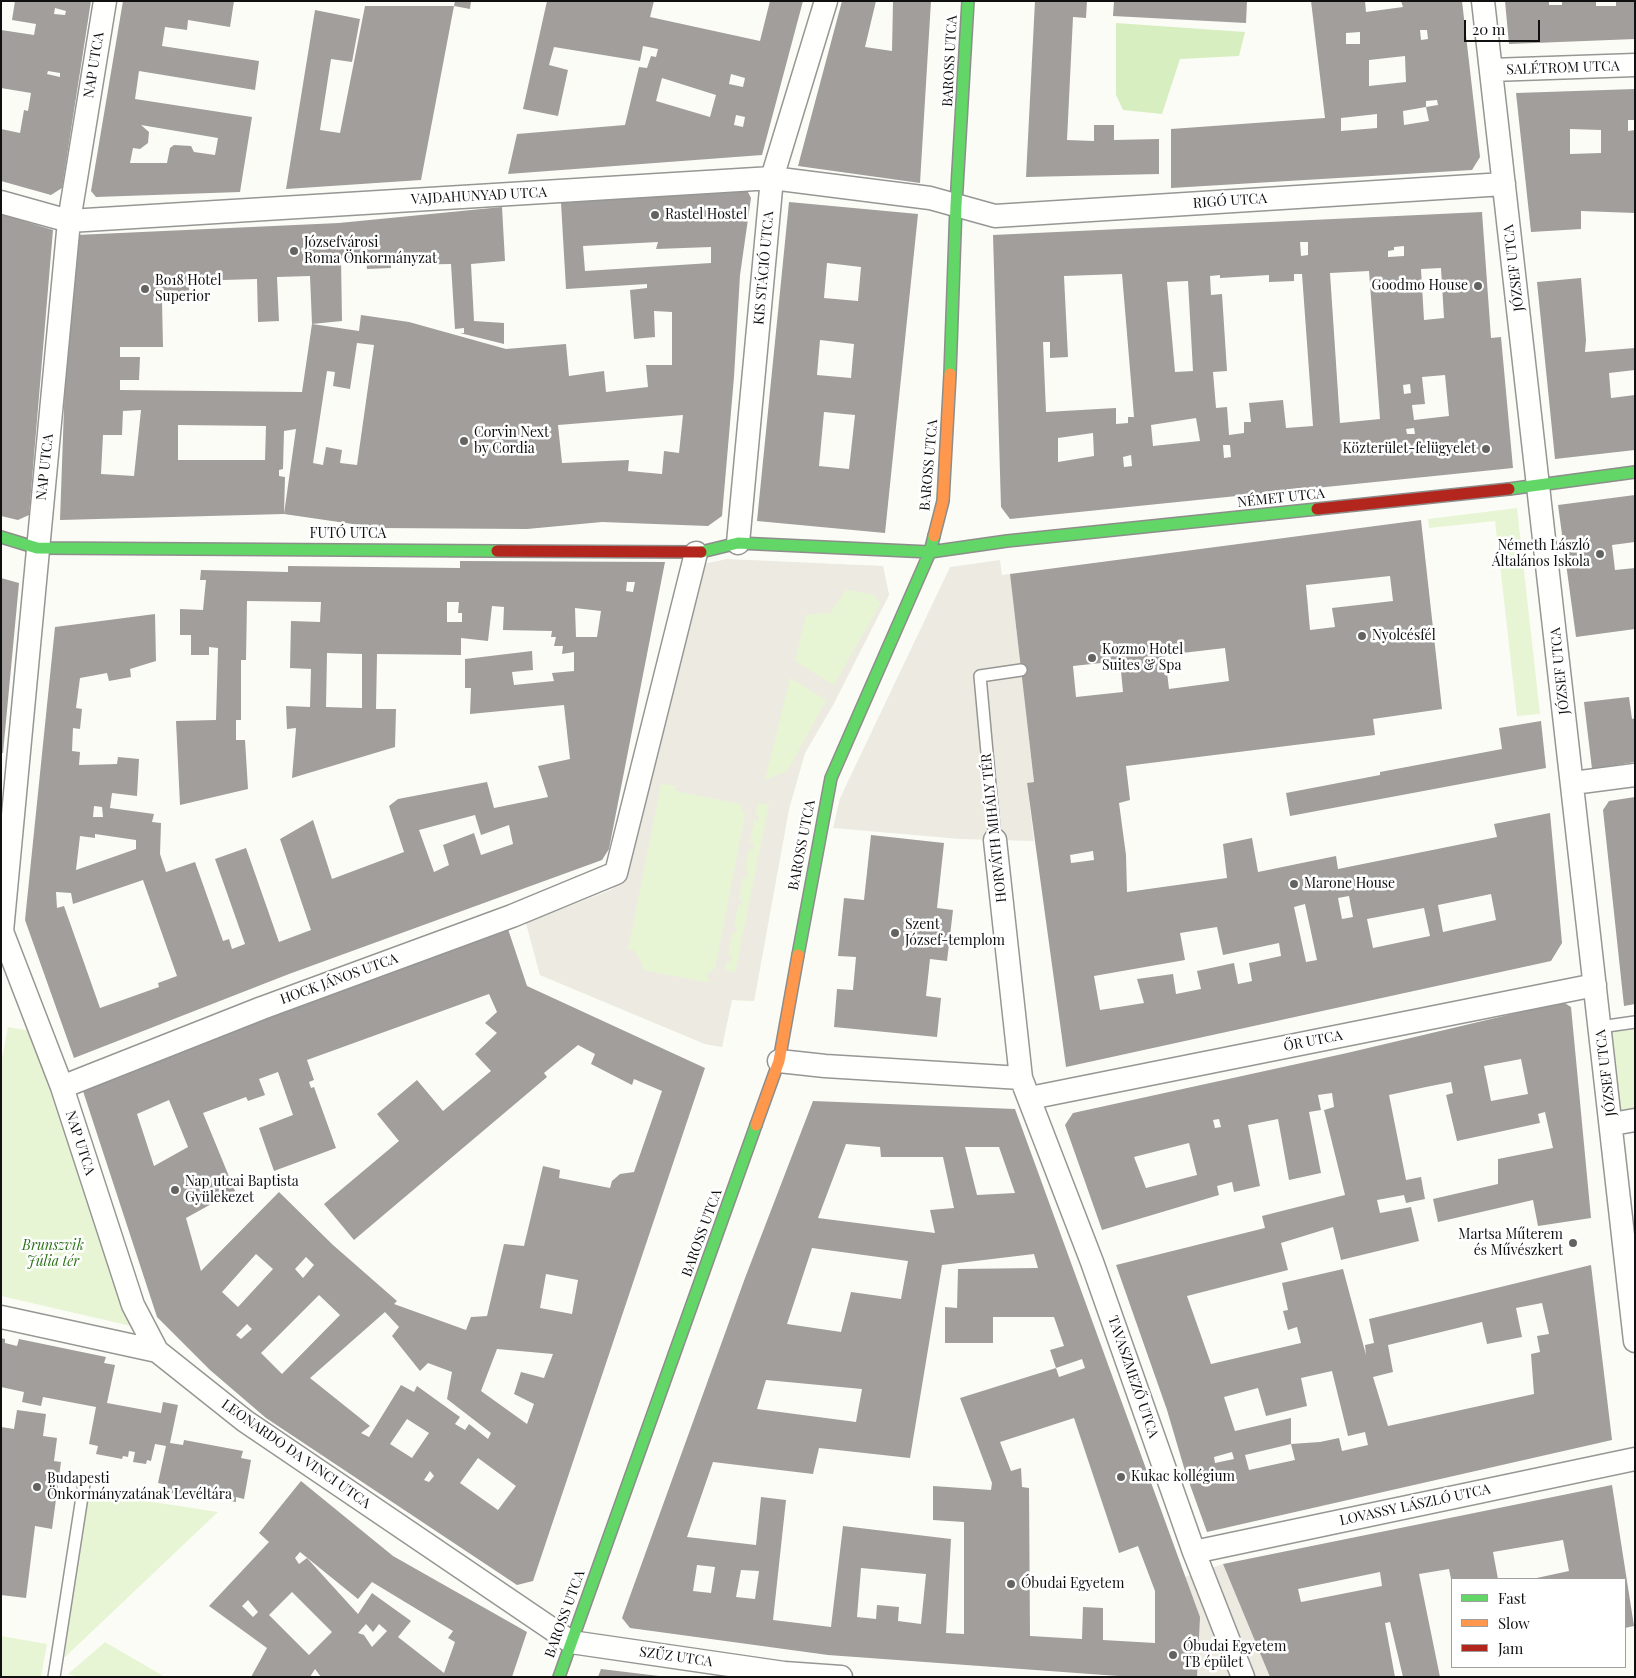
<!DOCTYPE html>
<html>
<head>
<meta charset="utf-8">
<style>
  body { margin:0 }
  #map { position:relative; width:1636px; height:1678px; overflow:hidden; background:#fcfcf7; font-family:"Playfair Display",serif }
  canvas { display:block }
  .frame { position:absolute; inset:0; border:2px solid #101010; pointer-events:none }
  .legend { position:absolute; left:1451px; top:1578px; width:175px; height:90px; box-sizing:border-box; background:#fff; border:1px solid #9f9f9f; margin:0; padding:6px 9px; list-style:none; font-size:15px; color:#101010 }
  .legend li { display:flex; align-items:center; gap:10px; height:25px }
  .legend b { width:25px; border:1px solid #9f9f9f }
  .scale { position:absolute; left:1464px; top:20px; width:76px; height:22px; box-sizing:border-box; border:2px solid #101010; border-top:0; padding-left:6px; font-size:15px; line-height:18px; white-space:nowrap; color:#101010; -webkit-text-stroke:4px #fff; paint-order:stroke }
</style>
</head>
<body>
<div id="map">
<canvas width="1636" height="1678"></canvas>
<div class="frame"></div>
<ul class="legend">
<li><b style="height:6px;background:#63d668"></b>Fast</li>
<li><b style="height:6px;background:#ff974d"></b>Slow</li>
<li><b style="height:6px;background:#b3261e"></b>Jam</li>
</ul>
<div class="scale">20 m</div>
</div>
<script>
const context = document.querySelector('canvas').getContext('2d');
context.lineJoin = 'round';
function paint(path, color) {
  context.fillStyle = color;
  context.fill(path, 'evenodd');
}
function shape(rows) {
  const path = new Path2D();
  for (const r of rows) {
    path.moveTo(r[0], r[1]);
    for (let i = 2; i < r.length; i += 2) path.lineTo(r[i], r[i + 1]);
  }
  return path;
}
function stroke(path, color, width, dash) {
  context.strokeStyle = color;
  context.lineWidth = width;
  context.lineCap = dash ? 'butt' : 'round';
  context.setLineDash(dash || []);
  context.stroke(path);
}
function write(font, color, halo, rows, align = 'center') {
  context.font = font + ' "Playfair Display",serif';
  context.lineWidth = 5;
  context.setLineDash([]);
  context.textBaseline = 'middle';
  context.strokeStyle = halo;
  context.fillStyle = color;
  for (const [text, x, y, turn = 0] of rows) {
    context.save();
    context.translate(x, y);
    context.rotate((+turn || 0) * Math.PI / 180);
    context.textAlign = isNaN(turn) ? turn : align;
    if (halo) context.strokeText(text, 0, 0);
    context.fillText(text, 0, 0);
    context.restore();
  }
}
const green = shape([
  [1517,508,1540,714,1517,716,1495,521,1429,528,1428,519],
  [783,563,883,566,889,595,833,705,805,753,789,809,754,1001,732,1000,722,1047,705,1044,540,975,526,923,611,890,621,882,649,781],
  [1635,1022,1635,1120,1612,1124,1600,1027],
  [8,1027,30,1031,131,1326,1,1296,1,1064],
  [88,1492,218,1512,64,1658],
  [1,1636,47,1644,41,1677,1,1677],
  [105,1642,165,1677,79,1677,68,1674]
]);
const forest = shape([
  [1116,23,1245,32,1239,56,1180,59,1162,114,1123,110,1116,95]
]);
const plaza = shape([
  [727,559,883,566,889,595,833,705,805,753,789,809,754,1001,732,1000,722,1047,705,1044,540,975,526,923,611,890,621,882,698,565],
  [846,590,874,595,880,604,834,685,795,661,806,615,830,613],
  [790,678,826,700,788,770,765,780],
  [661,784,676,786,675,791,740,804,745,815,715,968,706,975,711,983,643,970,642,963,633,949,628,950],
  [758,803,769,805,735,972,725,970,727,961,731,962,732,956,728,955,732,933,736,933,737,928,734,927,738,905,742,905,743,900,739,899,743,877,747,877,748,871,745,870,749,849,753,849,754,843,750,842,754,820,758,821,759,816,755,815],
  [1000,560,1002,575,1010,574,1034,782,1027,783,1034,841,960,839,833,828,840,798,950,567],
  [1223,1564,1260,1651,1270,1677,1197,1677,1185,1577]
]);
const building = shape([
  [15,1,91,1,62,188,51,195,1,181,1,129,20,133,24,110,28,111,31,93,1,88,1,30,34,35,36,24,12,20],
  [55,8,66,11,65,15,54,14],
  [48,71,60,73,60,77,47,74],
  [123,1,234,1,230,27,188,20,187,30,165,27,162,46,259,61,255,90,139,71,135,99,252,117,240,192,96,197,91,191],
  [141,125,218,138,215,155,194,152,191,146,174,145,170,148,167,163,130,163,133,148,140,149,148,143,149,132],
  [455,1,471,1,470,9,454,6],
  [547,1,654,1,650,17,760,41,770,1,803,1,762,155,508,174,517,134,625,125,639,67,647,68,651,56,656,57,658,49,643,46,640,61,554,47,549,65,568,70,558,116,523,109],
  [731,74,745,78,743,87,729,84],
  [662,78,716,95,710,117,656,101],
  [736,115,745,117,743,127,734,125],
  [842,1,876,1,865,47,892,51,893,1,931,1,920,183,798,166],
  [1035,1,1087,1,1086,18,1073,17,1067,140,1094,141,1094,125,1114,125,1114,140,1159,139,1159,174,1026,177],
  [1114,1,1247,1,1246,23,1113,16],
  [1311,1,1365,1,1366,12,1403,7,1401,1,1462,1,1480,157,1472,170,1171,188,1171,129,1325,118],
  [1420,30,1427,30,1428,39,1421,40],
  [1360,32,1360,44,1346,44,1346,33],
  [1405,56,1406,82,1369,86,1369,60],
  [1437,100,1438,105,1426,107,1426,101],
  [1426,107,1429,121,1404,125,1403,111],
  [1377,114,1377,128,1341,131,1341,118],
  [1505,1,1549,1,1549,5,1562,5,1562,1,1596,1,1596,6,1616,6,1616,1,1635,1,1635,39,1509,44],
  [365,6,454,6,421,180,286,189,315,10,360,19,352,62,331,59,320,130,340,133],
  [1635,89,1635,120,1628,120,1628,131,1635,130,1635,213,1581,211,1581,229,1531,232,1516,93],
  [1570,129,1601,130,1601,153,1570,154],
  [742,189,748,192,751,198,740,275,734,377,722,516,708,526,602,522,527,529,380,528,284,514,60,520,70,240,76,235,339,223,502,207,505,261,471,264,474,321,504,323,504,344,460,333,464,333,464,328,455,329,451,264,391,265,391,268,367,269,366,258,341,259,342,321,312,324,310,276,277,277,279,321,258,322,257,279,189,281,189,299,162,300,163,347,120,347,120,357,140,357,139,380,120,380,120,390,302,392,312,324,359,331,361,315,409,322,506,349,566,344,569,376,604,371,606,392,648,387,646,365,672,365,672,312,654,311,655,337,634,339,630,290,647,288,647,284,566,289,561,203],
  [658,242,656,249,711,247,711,263,585,271,583,246],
  [357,343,374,345,357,465,340,463,342,450,326,447,323,465,313,463,327,371,335,372,333,386,350,389],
  [141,410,134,476,101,474,103,435,122,435,123,411],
  [683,415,679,453,664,451,662,474,628,471,629,460,562,463,558,425],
  [178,425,266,426,265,460,178,460],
  [296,429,284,514,285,477,279,476,279,470,283,469,284,431],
  [789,202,918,214,885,533,757,521],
  [827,263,861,267,858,301,824,298],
  [820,340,854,344,851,378,817,375],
  [824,412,855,415,849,469,819,466],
  [1482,212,1491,338,1501,337,1513,468,1010,519,1001,507,993,235],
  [1300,242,1308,242,1308,255,1301,256],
  [1404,246,1404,256,1388,257,1388,251,1394,250,1394,247],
  [1441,268,1444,318,1424,320,1421,269],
  [1369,271,1380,419,1340,423,1330,273],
  [1122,274,1134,417,1128,417,1128,423,1116,424,1116,408,1046,412,1043,342,1050,342,1050,358,1068,357,1064,276],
  [1294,274,1302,274,1313,426,1286,428,1283,400,1249,403,1251,422,1244,422,1244,433,1229,435,1227,407,1216,408,1213,372,1227,371,1222,294,1211,295,1210,276,1220,275,1220,278,1269,275,1269,282,1294,281],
  [1188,281,1193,371,1175,372,1167,282],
  [1445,375,1449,416,1414,420,1412,405,1425,404,1422,377],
  [1410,384,1411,393,1404,394,1403,385],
  [1196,418,1200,441,1153,446,1151,425],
  [1414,428,1415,434,1407,434,1406,429],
  [1093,433,1094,456,1058,462,1058,438],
  [1223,445,1230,445,1231,457,1224,458],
  [1131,455,1132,466,1124,467,1123,457],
  [1,214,53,230,29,515,18,520,1,516],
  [1581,278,1586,340,1585,352,1635,348,1635,370,1609,373,1611,398,1635,395,1635,450,1555,459,1537,282],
  [1635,495,1635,542,1612,545,1615,570,1635,568,1635,629,1576,637,1558,505],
  [1421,520,1442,709,1373,719,1375,735,1126,766,1130,800,1119,803,1126,855,1127,892,1227,878,1223,844,1252,838,1258,872,1336,856,1338,869,1497,837,1494,824,1550,813,1562,943,1551,961,1066,1067,1027,783,1034,782,1010,574],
  [1390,576,1393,601,1332,608,1335,627,1310,630,1306,585],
  [1225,648,1229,681,1169,689,1165,655],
  [1120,661,1123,692,1076,697,1073,666],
  [1093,851,1094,860,1071,863,1070,855],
  [1491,894,1496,920,1443,932,1438,905],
  [1349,896,1353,917,1342,919,1338,898],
  [1305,904,1317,960,1306,962,1294,907],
  [1424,908,1430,936,1373,948,1367,919],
  [1217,927,1223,955,1279,943,1281,956,1249,963,1252,981,1238,984,1234,963,1197,971,1201,989,1176,994,1173,974,1137,979,1144,1003,1100,1010,1094,976,1185,960,1180,933],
  [460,561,665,562,609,849,602,860,289,974,74,1058,25,920,55,627,155,614,156,661,130,669,131,677,109,681,107,673,80,678,76,708,82,709,80,729,73,728,72,751,80,752,79,765,117,764,118,757,139,759,137,796,112,793,110,808,154,814,152,822,161,823,160,854,166,872,195,862,223,941,229,939,232,949,245,944,215,859,246,848,279,942,311,930,280,839,313,820,332,879,404,852,389,806,398,799,487,782,494,808,548,797,538,766,570,759,564,705,470,714,471,688,465,688,465,659,532,651,533,670,512,672,514,685,554,681,552,673,574,671,574,652,562,654,563,646,554,646,556,637,551,637,552,631,503,630,504,607,492,606,488,641,461,638,461,655,377,654,376,709,396,709,395,747,292,778,296,728,287,729,286,706,310,707,311,669,290,668,291,621,320,622,321,602,247,601,246,660,241,660,241,720,236,720,236,740,245,740,248,789,180,805,176,721,216,720,218,648,209,647,209,655,191,655,191,635,180,635,180,609,203,610,206,580,200,580,201,570,288,572,288,566,460,568],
  [627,582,635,582,633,592,626,591],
  [447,602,459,602,458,613,462,613,462,622,447,622],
  [575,608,601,611,597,637,576,637],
  [327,653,362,654,362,708,326,707],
  [94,806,102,807,103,817,93,817],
  [475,815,481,835,509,825,513,844,481,855,474,833,443,845,449,865,434,872,419,830],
  [95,834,136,840,136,849,76,870,80,836,95,838],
  [143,880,177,976,158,983,159,987,100,1008,64,906,57,908,56,892,71,893,73,904],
  [1,578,19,583,3,753,1,753],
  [1629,697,1632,719,1635,718,1635,762,1592,769,1584,702],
  [1541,721,1546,768,1290,816,1286,793,1380,775,1380,772,1502,749,1499,728],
  [1635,797,1635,1004,1624,1006,1603,810,1609,801],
  [871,835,944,843,937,908,953,910,947,961,930,959,926,996,941,998,937,1037,834,1027,837,989,853,990,856,957,838,956,844,898,864,900],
  [508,929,527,986,705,1068,533,1581,517,1585,266,1418,210,1370,157,1317,83,1091,177,1051],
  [489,994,497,1012,485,1023,497,1033,475,1054,491,1071,443,1111,417,1080,377,1114,399,1141,324,1204,354,1240,547,1077,544,1073,578,1045,595,1054,591,1064,632,1085,634,1079,662,1091,634,1172,620,1174,612,1181,610,1188,559,1178,560,1170,543,1166,524,1246,504,1244,487,1316,471,1317,466,1330,394,1304,397,1301,333,1245,279,1192,201,1271,186,1218,235,1191,203,1113,246,1097,248,1101,265,1095,259,1079,278,1072,293,1115,259,1128,274,1171,336,1148,314,1087,311,1088,309,1082,314,1080,307,1060],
  [169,1100,188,1147,154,1166,137,1114],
  [256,1254,273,1269,238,1307,222,1292],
  [306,1257,314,1265,303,1278,295,1269],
  [546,1274,578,1280,572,1314,540,1308],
  [319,1295,340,1315,282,1374,261,1353],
  [385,1312,399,1327,392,1336,420,1371,428,1363,452,1372,447,1399,491,1433,488,1439,469,1424,465,1430,455,1424,460,1417,417,1386,414,1392,401,1385,369,1437,361,1433,370,1426,310,1378],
  [247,1324,252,1329,241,1339,236,1335],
  [497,1349,553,1354,544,1378,521,1372,514,1394,534,1404,527,1424,481,1391],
  [407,1419,429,1433,412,1458,390,1444],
  [478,1458,516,1486,498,1510,460,1483],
  [430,1471,434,1476,429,1482,424,1480],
  [1563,1002,1571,1007,1591,1218,1538,1226,1533,1200,1438,1222,1433,1199,1498,1184,1498,1159,1553,1148,1545,1112,1538,1114,1540,1123,1457,1141,1446,1095,1453,1093,1451,1082,1426,1087,1389,1095,1406,1180,1421,1177,1425,1199,1406,1203,1404,1195,1377,1200,1380,1213,1411,1207,1419,1241,1341,1260,1333,1227,1281,1243,1288,1270,1187,1296,1211,1364,1301,1343,1297,1327,1288,1330,1283,1311,1288,1310,1282,1283,1343,1269,1366,1355,1365,1345,1374,1343,1369,1319,1591,1265,1612,1440,1207,1532,1185,1471,1167,1410,1116,1265,1265,1228,1262,1216,1345,1195,1324,1110,1334,1107,1332,1093,1318,1095,1321,1110,1309,1112,1321,1173,1289,1180,1278,1119,1248,1125,1260,1186,1234,1192,1232,1182,1217,1186,1219,1195,1102,1230,1065,1125,1073,1113,1347,1053],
  [1521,1059,1528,1094,1491,1101,1484,1066],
  [1219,1119,1221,1127,1215,1128,1213,1120],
  [1189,1143,1197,1175,1146,1188,1134,1157],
  [1542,1303,1549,1334,1537,1336,1540,1352,1531,1354,1534,1394,1388,1426,1373,1377,1393,1372,1388,1345,1482,1322,1487,1344,1522,1337,1516,1308],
  [1332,1371,1348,1436,1365,1432,1368,1445,1342,1451,1339,1438,1320,1442,1291,1444,1295,1460,1249,1470,1245,1455,1291,1444,1291,1418,1235,1431,1224,1397,1258,1388,1266,1416,1307,1406,1301,1378],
  [1232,1452,1234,1459,1215,1463,1214,1457],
  [813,1101,1015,1109,1200,1617,1197,1677,1132,1677,828,1655,630,1628,622,1618,745,1278],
  [846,1144,880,1147,881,1157,943,1157,954,1208,930,1210,935,1233,818,1218],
  [965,1147,999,1147,1015,1193,977,1195],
  [812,1248,908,1261,901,1299,851,1292,841,1332,787,1324],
  [1034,1254,1038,1268,958,1269,957,1308,945,1307,945,1343,993,1343,993,1317,1054,1317,1064,1346,1050,1350,1056,1368,1082,1359,1085,1368,1059,1377,1056,1368,960,1398,992,1483,991,1490,933,1486,933,1520,964,1522,964,1634,946,1633,951,1539,843,1526,831,1627,773,1620,786,1500,761,1497,756,1545,687,1537,713,1462,813,1474,819,1448,910,1458,942,1265],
  [766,1380,862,1389,856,1422,757,1409],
  [1074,1418,1119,1553,1138,1546,1155,1591,1155,1643,1103,1640,1103,1608,1083,1607,1082,1639,1030,1636,1029,1488,1022,1487,1021,1468,1011,1471,1000,1442],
  [697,1565,715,1567,711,1593,693,1591],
  [861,1568,926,1574,921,1624,898,1621,899,1607,877,1605,876,1619,857,1617],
  [741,1570,759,1571,755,1599,736,1597],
  [1,1338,5,1339,5,1343,17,1346,19,1339,106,1357,104,1363,115,1365,107,1403,161,1413,163,1402,178,1405,170,1443,183,1445,184,1440,243,1451,241,1458,251,1460,244,1499,236,1497,236,1502,204,1496,205,1492,198,1491,198,1495,192,1494,192,1497,166,1492,167,1485,158,1483,166,1446,155,1444,151,1461,147,1460,146,1464,133,1462,135,1452,129,1451,128,1457,123,1456,122,1459,96,1454,98,1446,89,1444,96,1407,43,1397,41,1406,22,1402,24,1392,1,1387],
  [17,1410,46,1414,43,1436,57,1438,54,1461,61,1462,52,1529,35,1526,26,1598,1,1595,1,1427,14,1429],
  [301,1481,393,1556,527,1632,512,1677,321,1677,315,1669,310,1677,251,1677,267,1648,209,1606,269,1542,259,1533],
  [300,1552,358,1599,372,1582,453,1631,448,1638,455,1642,444,1673,398,1637,411,1621,372,1593,358,1614,307,1558,299,1564,295,1558],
  [292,1592,332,1632,309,1655,269,1615],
  [248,1600,258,1612,253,1617,242,1606],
  [366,1624,373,1632,379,1624,387,1631,372,1647,364,1635,358,1633],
  [1612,1485,1634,1626,1625,1628,1625,1579,1532,1579,1569,1571,1563,1540,1493,1552,1498,1579,1451,1579,1449,1569,1419,1574,1440,1677,1403,1677,1390,1622,1385,1623,1395,1677,1270,1677,1223,1564],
  [1380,1572,1382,1586,1301,1602,1298,1589],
  [601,1669,659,1676,659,1677,598,1677]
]);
const lane = shape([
  [995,840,980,676,1021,670],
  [1600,1027,1635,1022],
  [54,1677,84,1484]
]);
const street = shape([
  [1483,1,1635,1341],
  [1491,70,1635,65],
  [1,202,69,221,772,178,930,198,995,216,1504,184],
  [738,543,772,178,826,1],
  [1573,783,1635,775],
  [3,934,62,1087,133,1305,157,1351],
  [1,942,69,221,105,1],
  [779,1061,825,1066,1021,1078,995,840],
  [1021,1078,1092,1262,1194,1552,1243,1677],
  [62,1087,262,1008,512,916,616,873,696,553],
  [1030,1098,1595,985],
  [1612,1124,1635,1120],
  [1,1317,157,1351,245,1421,571,1642,784,1673,841,1677],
  [1194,1552,1635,1459]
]);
const fast = shape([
  [950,374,956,205,968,1],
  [1509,489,1635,472],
  [1,537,37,548,497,551],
  [701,552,738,543,930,552,1007,541,1317,509],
  [798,955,831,778,930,552,934,536],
  [559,1677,756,1125]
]);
const slow = shape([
  [934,536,943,501,950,374],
  [756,1125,779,1061,798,955]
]);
const jam = shape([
  [1317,509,1509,489],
  [497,551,701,552]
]);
const markers = [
  [655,215,5,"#636361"],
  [294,251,5,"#636361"],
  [1478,286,5,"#636361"],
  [145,289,5,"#636361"],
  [464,441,5,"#636361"],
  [1486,449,5,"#636361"],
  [1600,554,5,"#636361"],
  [1362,636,5,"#636361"],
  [1092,658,5,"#636361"],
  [1294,884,5,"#636361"],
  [895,933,5,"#636361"],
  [175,1190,5,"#636361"],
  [1573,1243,5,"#636361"],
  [1121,1477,5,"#636361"],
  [37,1487,5,"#636361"],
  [1011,1584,5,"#636361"],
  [1173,1655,5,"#636361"]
];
const streetNames = [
  ["BAROSS UTCA",950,61,-87],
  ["NAP UTCA",94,65,-81],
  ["SALÉTROM UTCA",1563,68,-2],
  ["VAJDAHUNYAD UTCA",479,196,-3],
  ["RIGÓ UTCA",1230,201,-4],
  ["KIS STÁCIÓ UTCA",764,268,-85],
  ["JÓZSEF UTCA",1514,268,-97],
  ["BAROSS UTCA",929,465,-85],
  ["NAP UTCA",45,467,-84],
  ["NÉMET UTCA",1281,498,-6],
  ["FUTÓ UTCA",348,534],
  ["JÓZSEF UTCA",1560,671,-96],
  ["HORVÁTH MIHÁLY TÉR",994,828,-96],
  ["BAROSS UTCA",802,845,-79],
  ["HOCK JÁNOS UTCA",339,979,-20],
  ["ŐR UTCA",1313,1041,-11],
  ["JÓZSEF UTCA",1606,1073,-97],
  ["NAP UTCA",80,1143,72],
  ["BAROSS UTCA",702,1233,-70],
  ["TAVASZMEZŐ UTCA",1133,1377,71],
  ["LEONARDO DA VINCI UTCA",296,1454,35],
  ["LOVASSY LÁSZLÓ UTCA",1415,1505,-12],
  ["BAROSS UTCA",565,1614,-70],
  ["SZŰZ UTCA",676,1657,8]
];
const poiNames = [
  ["Rastel Hostel",665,215],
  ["Józsefvárosi",304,243],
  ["Roma Önkormányzat",304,259],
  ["Bo18 Hotel",155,281],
  ["Superior",155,297],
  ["Goodmo House",1468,286,"right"],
  ["Corvin Next",474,433],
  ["by Cordia",474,449],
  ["Közterület-felügyelet",1476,449,"right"],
  ["Németh László",1590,546,"right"],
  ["Általános Iskola",1590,562,"right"],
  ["Nyolcésfél",1372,636],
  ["Kozmo Hotel",1102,650],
  ["Suites & Spa",1102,666],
  ["Marone House",1304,884],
  ["Szent",905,925],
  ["József-templom",905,941],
  ["Nap utcai Baptista",185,1182],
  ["Gyülekezet",185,1198],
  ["Martsa Műterem",1563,1235,"right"],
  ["és Művészkert",1563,1251,"right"],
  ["Kukac kollégium",1131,1477],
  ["Budapesti",47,1479],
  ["Önkormányzatának Levéltára",47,1495],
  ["Óbudai Egyetem",1021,1584],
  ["Óbudai Egyetem",1183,1647],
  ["TB épület",1183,1663]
];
const parkNames = [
  ["Brunszvik",53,1246],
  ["Júlia tér",53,1262]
];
paint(green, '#e7f5d4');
paint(forest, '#d7eec1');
paint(plaza, '#edebe1');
paint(building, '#a19e9b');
stroke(lane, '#969694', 14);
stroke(street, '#969694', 25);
stroke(fast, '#8d8d8b', 14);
stroke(slow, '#8d8d8b', 14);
stroke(jam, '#8d8d8b', 14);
stroke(lane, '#fffffe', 11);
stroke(street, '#fffffe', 22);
stroke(fast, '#63d668', 11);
stroke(slow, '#ff974d', 11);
stroke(jam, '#b3261e', 11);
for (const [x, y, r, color] of markers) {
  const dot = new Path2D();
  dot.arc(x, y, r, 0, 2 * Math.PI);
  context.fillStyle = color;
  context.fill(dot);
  stroke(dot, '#fff', 2);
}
write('14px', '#101010', '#fff', streetNames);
write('14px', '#101010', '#fff', poiNames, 'left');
write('italic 14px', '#2c7118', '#fff', parkNames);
</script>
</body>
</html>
